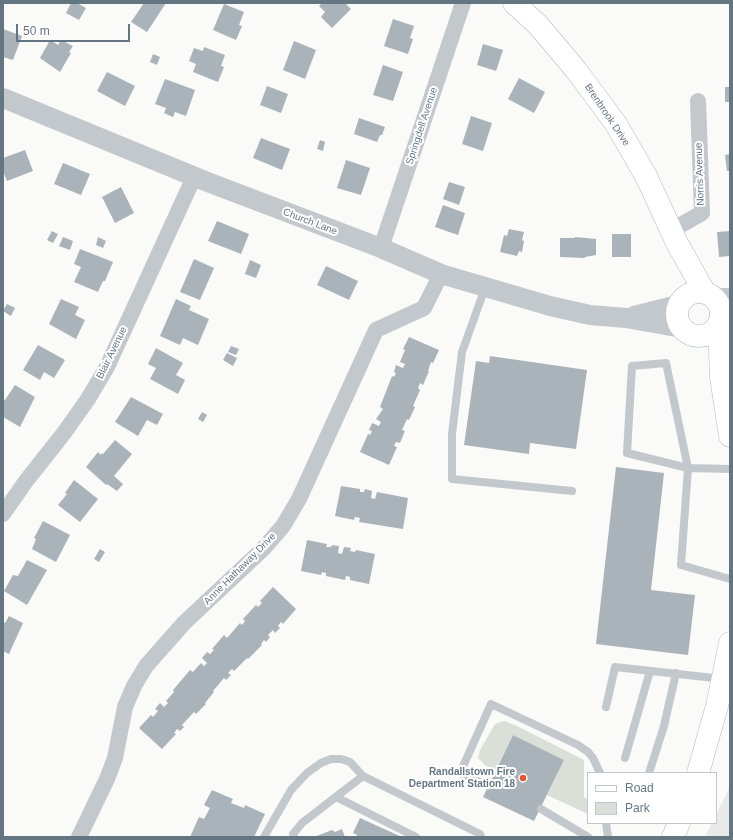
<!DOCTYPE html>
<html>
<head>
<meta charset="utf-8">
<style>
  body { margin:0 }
  #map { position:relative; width:733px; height:840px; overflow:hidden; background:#fafaf8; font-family:Helvetica,sans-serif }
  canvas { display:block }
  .frame { position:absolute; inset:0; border:4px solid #657683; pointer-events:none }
  .legend { position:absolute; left:587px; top:772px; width:130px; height:52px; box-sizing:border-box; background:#fff; border:1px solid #c1c8cd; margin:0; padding:5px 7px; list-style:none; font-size:12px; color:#657683 }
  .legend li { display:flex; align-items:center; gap:8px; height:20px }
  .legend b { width:20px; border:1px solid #c1c8cd }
  .scale { position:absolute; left:16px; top:24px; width:114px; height:18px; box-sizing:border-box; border:2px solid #657683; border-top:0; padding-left:5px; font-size:12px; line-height:14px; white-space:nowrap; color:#657683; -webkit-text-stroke:3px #fff; paint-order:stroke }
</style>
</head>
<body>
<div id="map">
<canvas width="733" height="840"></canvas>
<div class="frame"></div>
<ul class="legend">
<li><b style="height:5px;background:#fff"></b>Road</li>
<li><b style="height:11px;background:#dadfd7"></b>Park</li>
</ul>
<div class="scale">50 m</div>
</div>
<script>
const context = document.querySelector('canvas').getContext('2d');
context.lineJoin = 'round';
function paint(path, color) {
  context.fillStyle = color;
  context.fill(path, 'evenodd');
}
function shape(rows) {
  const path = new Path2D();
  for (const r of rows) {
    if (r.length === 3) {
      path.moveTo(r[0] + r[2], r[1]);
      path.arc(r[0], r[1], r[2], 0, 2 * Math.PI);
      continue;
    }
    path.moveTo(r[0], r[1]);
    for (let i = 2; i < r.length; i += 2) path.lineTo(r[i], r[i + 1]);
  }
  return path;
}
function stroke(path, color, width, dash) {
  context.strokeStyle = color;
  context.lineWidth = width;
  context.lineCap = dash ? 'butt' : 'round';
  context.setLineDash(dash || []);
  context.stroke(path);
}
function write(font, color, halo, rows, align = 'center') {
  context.font = font + ' Helvetica,sans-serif';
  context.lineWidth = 4;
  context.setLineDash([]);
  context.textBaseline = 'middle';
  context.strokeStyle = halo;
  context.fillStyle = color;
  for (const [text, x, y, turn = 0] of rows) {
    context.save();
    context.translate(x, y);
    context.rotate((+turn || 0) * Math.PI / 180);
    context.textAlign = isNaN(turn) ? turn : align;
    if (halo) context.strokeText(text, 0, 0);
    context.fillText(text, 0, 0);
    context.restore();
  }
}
const built = shape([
  [730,787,730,837,705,837,712,823,716,823,716,815]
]);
const green = shape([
  [504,721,517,726,584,760,584,797,588,800,588,814,547,795,564,760,513,735,495,771,485,765,478,758,480,750,495,724]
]);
const building = shape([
  [71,3,77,3,86,8,79,20,66,13],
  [144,3,166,3,147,32,131,22],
  [322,3,345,3,351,9,332,28,321,17,325,12,319,6],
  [224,4,244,12,239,25,242,26,236,40,213,30],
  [393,19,414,26,410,38,413,39,408,54,384,46],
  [3,29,22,36,13,60,3,57],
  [50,40,58,45,61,40,73,46,69,52,71,53,60,72,40,58],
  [294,41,316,50,305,79,283,70],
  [483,44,503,50,496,71,477,65],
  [204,47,225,55,221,66,224,67,218,82,193,72,196,64,189,61,194,48,203,51],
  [153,54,160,57,157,65,150,62],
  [383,65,403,72,393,101,373,95],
  [107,72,135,86,125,106,97,91],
  [519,78,545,92,534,113,508,99],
  [165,79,195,90,186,116,175,112,173,117,164,113,166,108,155,104],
  [267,86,288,94,281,113,260,105],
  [725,87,730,87,730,102,725,102],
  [471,116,492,123,483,151,462,144],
  [359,118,385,127,382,135,380,135,377,142,354,134],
  [261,138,290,149,282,170,253,158],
  [320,140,325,142,323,151,317,149],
  [25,150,33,171,7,181,3,171,3,158],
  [730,154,730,171,727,171,725,155],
  [346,160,370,168,361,195,337,188],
  [63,163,90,174,81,195,54,184],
  [449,182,465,187,459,205,443,199],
  [121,187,134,213,115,223,102,197],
  [443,205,465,213,458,235,435,227],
  [217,221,249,234,241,254,208,241],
  [509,229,524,232,522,240,524,241,522,252,519,251,517,256,500,252,504,235,507,236],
  [52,231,58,234,53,243,47,240],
  [730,231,730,256,719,257,717,232],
  [612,234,631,234,631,257,612,257],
  [63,237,73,241,70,250,59,246],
  [98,237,106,241,103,248,96,245],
  [575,237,596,239,596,255,585,257,585,258,560,257,560,238,575,238],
  [80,249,113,262,105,281,103,281,98,292,74,282,81,267,74,264],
  [194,259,214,268,200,300,180,292],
  [250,260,261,265,256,278,245,274],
  [326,266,358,281,349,300,317,285],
  [61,299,79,307,75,315,85,320,76,339,49,324],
  [176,299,191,306,189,310,209,319,198,345,183,338,180,345,160,336],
  [7,304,15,308,11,316,3,311],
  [409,337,439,350,433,363,431,362,428,371,429,371,423,385,420,383,418,388,420,390,413,406,415,407,409,420,407,419,402,430,405,431,400,443,396,442,394,446,397,447,389,465,360,452,368,434,370,435,372,431,369,430,372,423,379,426,381,422,376,419,383,409,380,407,392,376,394,377,396,373,394,372,396,365,403,368,405,364,400,362,405,350,403,349],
  [38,345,65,360,54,378,44,372,40,380,23,370],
  [231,346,239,349,236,355,228,352],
  [156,348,183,363,176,375,185,380,178,394,150,379,156,368,148,364],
  [227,353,237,358,233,366,223,360],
  [490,356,587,370,576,449,530,443,529,454,464,445,476,361,489,363],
  [15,385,35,397,20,427,3,417,3,399,5,400],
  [131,397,163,414,157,425,147,420,138,436,115,422],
  [202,412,207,415,203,422,198,419],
  [115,440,132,454,114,476,123,484,117,491,107,484,106,485,86,467,98,452,101,455,102,453,103,454],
  [616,467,664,473,651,590,695,595,688,655,596,644],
  [74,480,98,499,80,522,58,505,67,494,65,493],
  [341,486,360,489,360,492,364,492,365,489,372,491,371,498,375,499,377,492,408,498,403,529,359,522,360,518,355,517,354,520,335,516],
  [43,521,70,535,56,562,32,549,36,539,34,538],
  [307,540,327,544,326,547,331,547,332,545,339,546,338,553,342,554,344,547,351,548,350,551,355,552,356,550,375,554,369,584,350,580,350,577,346,576,345,580,326,576,326,573,322,572,321,575,301,571],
  [100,549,105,552,99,562,94,559],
  [27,560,47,570,27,605,4,591,13,575,18,576],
  [273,587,296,609,283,624,281,622,278,626,280,628,275,633,273,630,268,635,270,637,266,642,264,640,261,644,262,645,248,659,247,658,234,671,232,669,228,673,231,675,226,680,224,678,213,691,214,692,205,703,206,704,196,714,194,712,182,725,184,727,180,731,177,729,174,733,176,734,162,749,139,728,151,715,153,717,158,711,155,709,160,703,164,707,168,703,166,701,174,692,173,690,190,670,193,672,201,663,204,666,207,663,202,658,207,652,210,654,214,650,212,649,224,635,227,638,240,623,242,625,245,621,243,619,256,605,258,607,262,603,260,601],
  [9,616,23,623,9,654,3,651,3,622,5,623],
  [513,735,564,760,534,821,483,797],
  [212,790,233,799,231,803,244,808,245,805,265,814,254,837,190,837,199,817,204,819,210,808,204,805],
  [360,818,402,837,358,837,357,835,353,833],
  [342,829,345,837,314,837,332,830,335,832]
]);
const service = shape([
  [485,288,462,352,452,434,452,479,572,491],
  [666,363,688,468,627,453,632,366,666,363],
  [730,469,688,468,681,565,730,579],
  [606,707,615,667,723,679],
  [625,758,650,671],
  [649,773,664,726,676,673],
  [488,786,460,773,491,704,578,745,588,752,593,758,600,773],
  [336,797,416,837],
  [541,809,588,837],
  [606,823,608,837],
  [264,837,291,790,307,773,321,763,331,759,341,759,350,762,363,776],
  [294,837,293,834,302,823,363,776,480,834,481,837]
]);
const minor = shape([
  [672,230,702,213,698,101],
  [381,248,463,3],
  [3,514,26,481,64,433,88,399,107,367,194,177],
  [79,837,107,779,115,758,125,707,134,686,146,666,184,623,263,549,283,526,299,499,376,330,424,308,441,274]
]);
const tertiary = shape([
  [3,98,205,181,381,248,441,274,550,306,590,315,626,318,682,328],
  [714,298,730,298],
  [634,316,678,305]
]);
const secondary = shape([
  [514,3,538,25,576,70,616,124,646,176,677,243,705,293],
  [699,314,22],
  [719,324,721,377,730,436],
  [698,773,717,706,730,643],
  [673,837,679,823]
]);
const markers = [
  [523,778,4,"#e4572e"]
];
const streetNames = [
  ["Brenbrook Drive",607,115,56],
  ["Springdell Avenue",422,126,-72],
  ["Norris Avenue",700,174,-92],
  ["Church Lane",310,222,21],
  ["Blair Avenue",112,353,-64],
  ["Anne Hathaway Drive",240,569,-45]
];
const poiNames = [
  ["Randallstown Fire",515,772],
  ["Department Station 18",515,784]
];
paint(built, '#e8e9e9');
paint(green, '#dadfd7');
paint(building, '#aab3b9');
stroke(secondary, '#b3babf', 23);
stroke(service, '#c3c8cc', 8);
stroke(minor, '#c3c8cc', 16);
stroke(tertiary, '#c3c8cc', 20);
stroke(secondary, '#fff', 22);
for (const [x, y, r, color] of markers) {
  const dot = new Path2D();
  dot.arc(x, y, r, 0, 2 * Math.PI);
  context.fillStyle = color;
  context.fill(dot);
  stroke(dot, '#fff', 1.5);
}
write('10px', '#657683', '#fff', streetNames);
write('bold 10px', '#657683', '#fff', poiNames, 'right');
</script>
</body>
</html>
